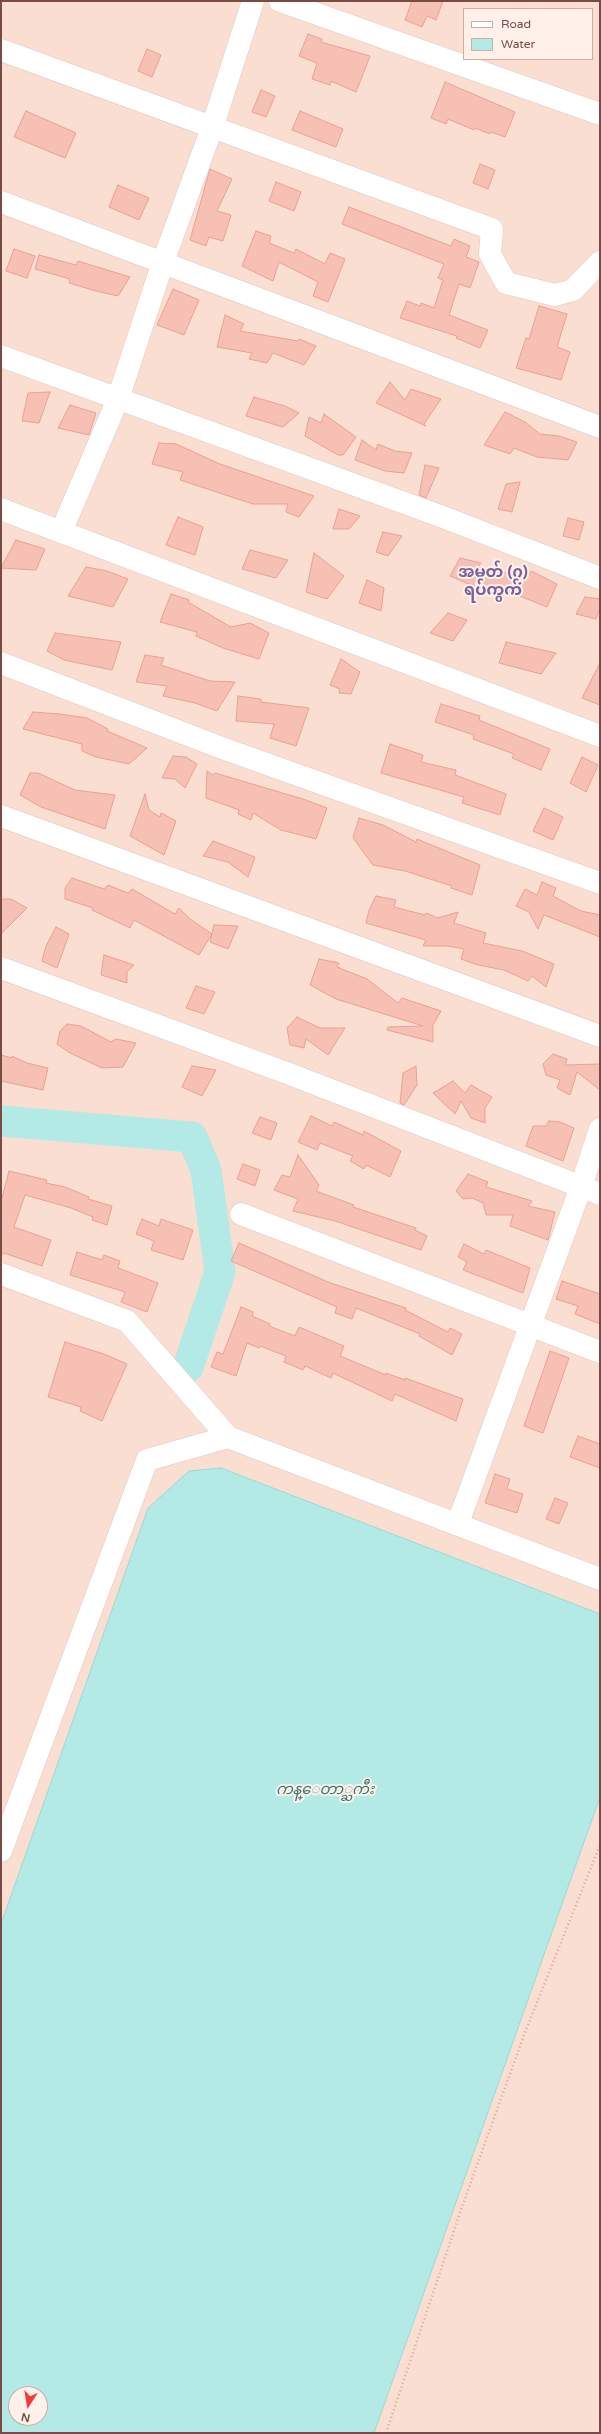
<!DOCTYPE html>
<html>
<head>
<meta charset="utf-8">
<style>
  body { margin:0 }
  #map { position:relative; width:601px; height:2434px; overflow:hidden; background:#feece0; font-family:"Varela Round",sans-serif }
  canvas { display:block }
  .frame { position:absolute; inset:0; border:2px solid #784b45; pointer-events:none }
  .legend { position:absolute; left:463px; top:8px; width:130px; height:52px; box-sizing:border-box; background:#fff1e9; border:1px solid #c9afa7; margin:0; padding:5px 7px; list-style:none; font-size:12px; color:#784b45 }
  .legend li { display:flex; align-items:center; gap:8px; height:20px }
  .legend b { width:20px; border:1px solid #c9afa7 }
  .north { position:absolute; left:8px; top:2386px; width:40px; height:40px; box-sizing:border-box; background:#fff1e9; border:1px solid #c9afa7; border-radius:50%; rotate:192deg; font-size:11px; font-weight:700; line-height:16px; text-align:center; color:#784b45 }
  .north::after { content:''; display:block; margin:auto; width:14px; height:18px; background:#f4393a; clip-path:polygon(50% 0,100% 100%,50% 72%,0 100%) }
</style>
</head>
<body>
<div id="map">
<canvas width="601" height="2434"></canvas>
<div class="frame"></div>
<ul class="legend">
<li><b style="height:5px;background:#fff"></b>Road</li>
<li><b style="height:11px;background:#b3eae5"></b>Water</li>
</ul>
<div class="north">N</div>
</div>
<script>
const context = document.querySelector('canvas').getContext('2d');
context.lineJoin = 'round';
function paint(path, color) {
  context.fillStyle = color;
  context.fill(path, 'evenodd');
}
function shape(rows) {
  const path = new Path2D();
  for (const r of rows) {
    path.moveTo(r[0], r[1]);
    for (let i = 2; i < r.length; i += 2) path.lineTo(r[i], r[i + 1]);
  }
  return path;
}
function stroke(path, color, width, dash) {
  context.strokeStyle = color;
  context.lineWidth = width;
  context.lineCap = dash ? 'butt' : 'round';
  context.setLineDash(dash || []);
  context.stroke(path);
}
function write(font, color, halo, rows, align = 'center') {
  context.font = font + ' "Varela Round","Noto Sans Myanmar",sans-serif';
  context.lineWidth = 4;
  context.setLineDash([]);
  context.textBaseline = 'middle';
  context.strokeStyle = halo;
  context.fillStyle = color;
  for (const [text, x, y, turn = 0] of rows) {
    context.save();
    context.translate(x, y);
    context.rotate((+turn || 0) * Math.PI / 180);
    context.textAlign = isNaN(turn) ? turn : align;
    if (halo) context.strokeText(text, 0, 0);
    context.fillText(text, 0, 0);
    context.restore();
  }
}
const residential = shape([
  [1,1,600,1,600,2433,1,2433],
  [464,9,592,9,592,59,464,59],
  [16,2394,40,2394,40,2418,16,2418]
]);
const water = shape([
  [221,1468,600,1614,600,1797,374,2433,1,2433,1,1924,148,1508,189,1471,221,1468],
  [16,2394,40,2394,40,2418,16,2418,16,2394]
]);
const river = shape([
  [1,1121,192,1137,206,1170,220,1272,188,1367]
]);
const building = shape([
  [412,1,443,1,436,20,427,16,422,27,405,20,412,1],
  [308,34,322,39,321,42,370,56,356,92,331,81,330,85,312,79,317,63,299,56,308,34],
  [147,49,161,55,152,77,138,71,147,49],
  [445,82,515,112,505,137,491,132,490,134,475,128,474,130,448,119,446,124,431,118,445,82],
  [261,90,275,96,266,117,252,112,261,90],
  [26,111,76,133,65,158,14,137,26,111],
  [300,111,343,129,336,147,292,130,300,111],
  [480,164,495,170,488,189,473,183,480,164],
  [210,169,232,179,217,211,231,215,223,241,209,237,206,246,190,240,210,169],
  [276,182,301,192,294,211,269,201,276,182],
  [118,185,149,198,139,220,109,207,118,185],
  [349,207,451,246,454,239,470,246,466,257,479,262,470,288,459,284,449,315,488,330,480,348,456,338,457,336,400,318,407,301,420,306,421,303,434,308,443,280,438,278,444,264,342,224,349,207],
  [256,231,271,236,269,243,294,253,296,249,325,264,330,253,345,259,328,302,313,296,318,282,279,262,273,281,242,266,256,231],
  [14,249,35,256,27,278,6,271,14,249],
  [39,255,76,265,78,261,130,277,118,296,96,291,69,283,70,279,35,269,39,255],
  [173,289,199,300,184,335,157,325,173,289],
  [539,306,567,314,557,347,570,352,561,380,516,368,526,338,529,339,539,306],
  [225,315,244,324,240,331,298,341,299,339,316,346,304,365,273,353,267,363,249,359,252,353,217,347,225,315],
  [390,382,405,400,411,389,441,399,424,424,426,426,376,403,390,382],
  [50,392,39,423,22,421,28,393,50,392],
  [254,397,285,406,299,413,283,427,246,416,254,397],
  [70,405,96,413,89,435,58,428,70,405],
  [505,412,525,422,540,434,559,436,577,442,568,460,537,457,514,448,510,454,484,445,505,412],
  [324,414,356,437,343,455,338,455,305,436,309,417,321,423,324,414],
  [362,440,376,450,378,444,395,451,412,453,404,473,385,471,355,460,362,440],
  [159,443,176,444,220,464,314,496,299,517,286,512,288,504,253,504,180,480,183,472,152,464,159,443],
  [425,465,439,468,426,498,419,495,425,465],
  [520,482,512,512,498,509,506,484,520,482],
  [339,509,360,516,349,529,333,529,339,509],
  [178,517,203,527,195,555,166,545,178,517],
  [568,518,584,522,579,540,563,536,568,518],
  [383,532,402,536,388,556,376,552,383,532],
  [16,540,45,549,36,570,1,568,16,540],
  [250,550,288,560,276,578,242,569,250,550],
  [314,553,344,576,327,599,306,592,314,553],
  [460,558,481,563,478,567,527,577,531,571,557,584,547,607,500,588,497,593,483,590,450,576,460,558],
  [86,567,107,571,128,579,113,607,68,596,86,567],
  [367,580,384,588,381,611,359,603,367,580],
  [171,594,189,600,188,602,231,627,250,623,269,633,259,659,223,648,196,636,197,632,160,622,171,594],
  [585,597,600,599,600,608,596,619,576,614,585,597],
  [448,613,467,620,453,641,430,633,448,613],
  [55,633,121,642,112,670,64,660,47,651,55,633],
  [506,642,556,653,541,674,499,663,506,642],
  [145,655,164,658,161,665,210,681,235,682,217,711,195,703,163,696,167,686,136,682,145,655],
  [341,659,360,672,351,694,339,693,340,689,330,685,341,659],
  [600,663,600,705,582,698,600,663],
  [238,696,261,699,261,702,309,708,296,746,270,738,274,724,236,721,238,696],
  [441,704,480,716,479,720,550,749,541,770,512,758,514,754,473,739,474,735,435,722,441,704],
  [33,712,60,714,87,718,108,729,107,731,147,748,129,764,96,757,82,751,82,744,23,729,33,712],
  [390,744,423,755,421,762,456,770,455,775,506,794,500,815,462,803,464,797,381,773,390,744],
  [173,756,186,757,197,764,185,788,175,779,162,778,173,756],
  [582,757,598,765,586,792,570,783,582,757],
  [207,771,213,775,215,773,303,799,327,808,316,839,281,830,253,813,251,820,238,814,239,810,206,798,207,771],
  [30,773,38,773,75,790,115,795,105,829,41,807,20,795,30,773],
  [145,794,149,810,160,817,161,813,176,821,164,855,130,836,145,794],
  [544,808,563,817,553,840,533,831,544,808],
  [359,818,383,825,416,842,417,839,480,865,472,895,451,888,452,886,405,871,373,865,353,838,359,818],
  [213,841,255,857,248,877,228,862,203,856,213,841],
  [72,878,104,889,108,885,128,893,132,889,175,914,179,908,190,919,212,934,199,955,134,920,130,928,92,910,93,908,65,899,65,888,72,878],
  [542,882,556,888,553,896,581,911,600,915,600,937,544,915,538,929,529,912,516,906,525,889,537,895,542,882],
  [376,896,396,900,394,907,425,915,426,913,438,918,458,912,454,923,486,933,483,943,522,951,554,964,546,987,532,976,528,981,504,970,478,965,461,959,464,949,447,946,423,946,426,940,366,923,369,910,376,896],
  [1,899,11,899,27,908,1,934,1,899],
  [214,925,238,926,228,949,210,942,214,925],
  [56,927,69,934,57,968,42,961,46,946,56,927],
  [104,955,134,965,127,972,127,983,101,975,104,955],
  [319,959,339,963,337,967,367,979,398,1003,402,998,441,1011,433,1025,433,1042,387,1030,388,1027,423,1026,336,999,310,985,319,959],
  [196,986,215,992,204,1014,186,1008,196,986],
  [297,1017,320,1028,345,1028,328,1055,306,1039,304,1048,290,1045,287,1028,297,1017],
  [67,1024,81,1026,111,1042,116,1039,136,1043,123,1067,102,1068,70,1053,57,1044,60,1031,67,1024],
  [553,1054,567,1059,565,1065,600,1064,600,1090,577,1072,570,1095,557,1088,560,1080,546,1075,543,1064,553,1054],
  [1,1055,12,1058,12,1056,27,1063,48,1068,43,1090,1,1081,1,1055],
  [192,1066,216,1070,202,1096,182,1087,192,1066],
  [416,1066,417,1085,404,1105,400,1103,403,1073,416,1066],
  [453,1081,465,1093,471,1085,492,1097,485,1108,485,1123,471,1118,461,1101,455,1114,433,1093,453,1081],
  [311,1116,332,1126,334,1122,363,1135,364,1131,401,1151,390,1177,366,1165,364,1169,350,1161,353,1156,320,1143,317,1150,298,1142,311,1116],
  [260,1117,277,1123,271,1140,252,1133,260,1117],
  [549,1121,560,1122,574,1128,563,1161,526,1146,533,1126,546,1126,549,1121],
  [298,1155,319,1185,316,1191,354,1205,353,1207,416,1228,415,1230,427,1236,421,1250,335,1221,293,1211,298,1199,274,1190,282,1175,290,1177,298,1155],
  [243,1164,260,1170,255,1186,237,1179,243,1164],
  [9,1171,47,1180,46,1183,65,1187,89,1197,88,1199,112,1206,107,1225,92,1220,93,1217,71,1208,25,1195,14,1227,51,1240,42,1266,4,1253,1,1256,1,1202,9,1171],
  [468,1174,488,1182,486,1187,532,1201,528,1206,555,1212,548,1240,510,1226,513,1215,486,1215,483,1203,472,1198,463,1199,456,1191,468,1174],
  [142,1219,159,1226,161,1219,193,1230,183,1260,151,1250,154,1241,136,1234,142,1219],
  [239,1243,328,1282,406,1308,405,1310,448,1332,450,1328,462,1334,452,1355,419,1336,420,1334,356,1308,352,1319,335,1313,337,1307,231,1261,239,1243],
  [464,1244,484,1254,486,1250,530,1268,523,1293,463,1270,467,1262,458,1257,464,1244],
  [77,1252,102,1260,104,1255,120,1261,118,1268,158,1283,147,1312,121,1302,125,1292,70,1275,77,1252],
  [562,1281,600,1294,600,1324,575,1314,578,1306,556,1299,562,1281],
  [241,1307,253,1312,252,1316,270,1324,269,1326,295,1336,299,1327,344,1346,340,1356,386,1375,386,1373,405,1380,405,1378,463,1399,456,1421,395,1394,392,1401,333,1373,331,1378,305,1366,303,1370,284,1362,286,1356,260,1346,259,1348,247,1343,236,1376,211,1367,217,1352,223,1354,241,1307],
  [65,1342,104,1354,127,1364,102,1421,80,1411,81,1407,48,1397,65,1342],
  [550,1351,569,1358,543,1433,524,1426,550,1351],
  [578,1436,600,1444,600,1468,570,1457,578,1436],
  [495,1474,510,1479,507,1489,523,1494,517,1513,485,1503,495,1474],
  [555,1498,568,1503,559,1524,546,1519,555,1498]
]);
const path = shape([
  [386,2433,462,2207,524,2035,600,1845]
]);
const minor = shape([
  [280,1,600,114],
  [1,50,492,229,490,254,506,283,555,295,573,290,600,262],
  [1,202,600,427],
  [1,356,443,517,600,578],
  [1,509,600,736],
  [61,532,118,399,163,262,212,128,253,1],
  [1,663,222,748,600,883],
  [1,816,600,1036],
  [1,968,287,1073,600,1194],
  [241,1214,600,1352],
  [1,1274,127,1321,228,1437,600,1579],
  [458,1523,581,1187,600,1129],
  [1,1851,147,1460,228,1437]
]);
const waterNames = [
  ["ကန္ေတာ္ႀကီး",325,1790]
];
const quarterNames = [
  ["အမှတ် (၇)",493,573],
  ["ရပ်ကွက်",493,591]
];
paint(residential, '#f9ded1');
paint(water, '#b3eae5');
stroke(water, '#98dcd7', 1);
stroke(river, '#b3eae5', 31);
paint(building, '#f6c0b5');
stroke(building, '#eba194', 1);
stroke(minor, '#e5c7be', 23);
stroke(path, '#dba398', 2.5, [1, 3]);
stroke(minor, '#fff', 22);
write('italic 15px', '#357874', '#fff1e9', waterNames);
write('bold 16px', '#7a609c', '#fff1e9', quarterNames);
</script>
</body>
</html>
